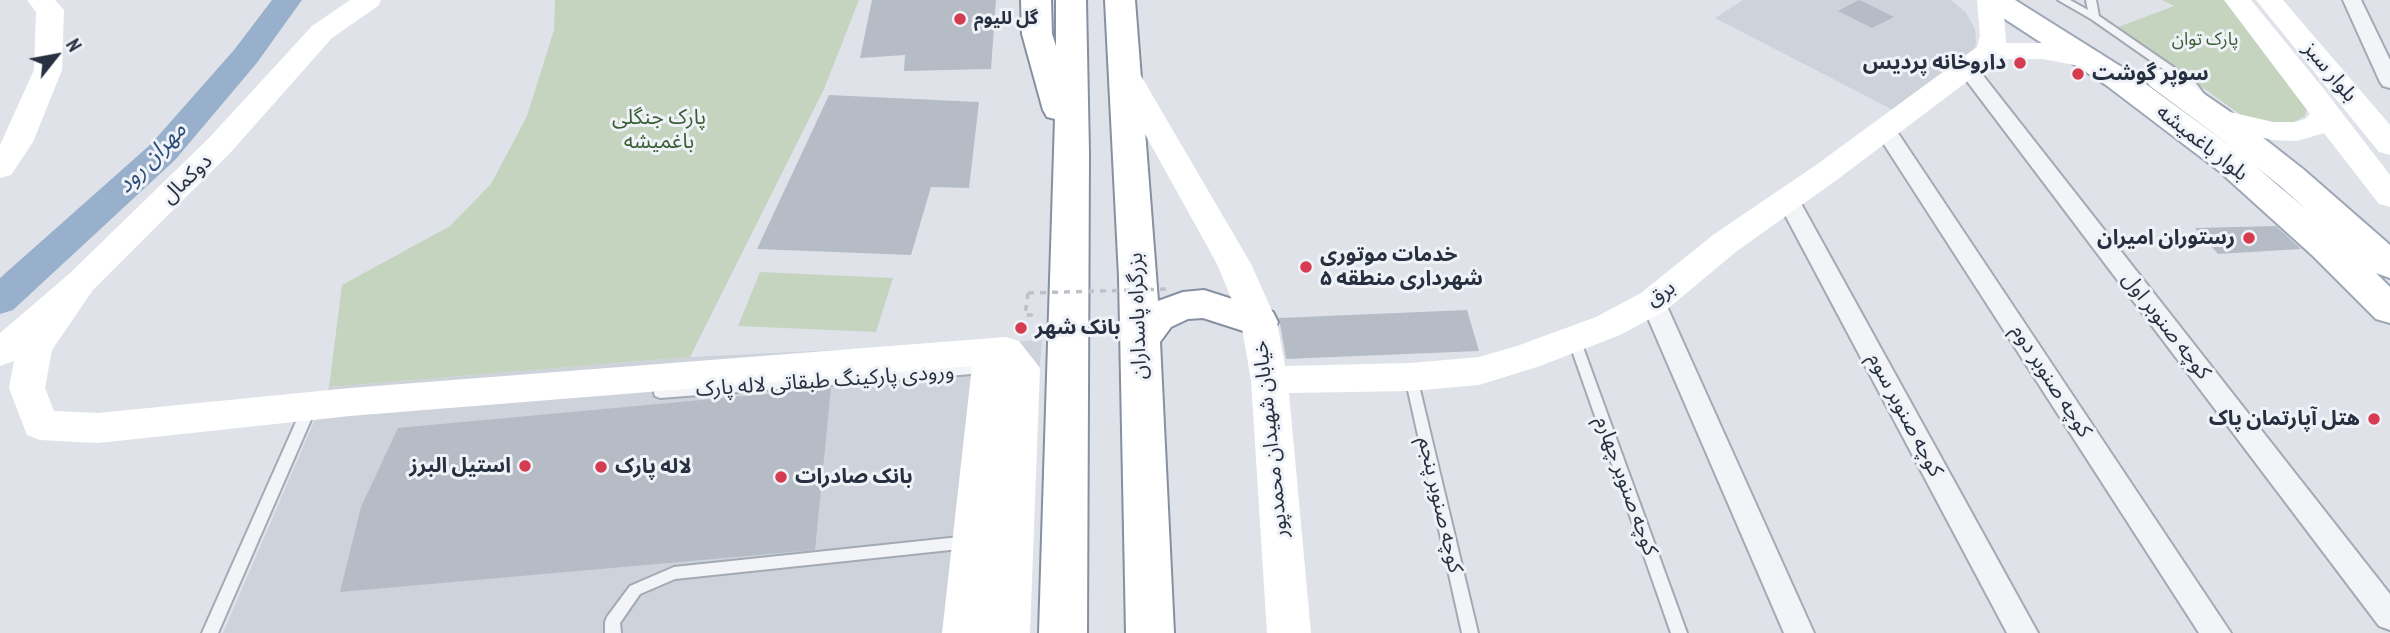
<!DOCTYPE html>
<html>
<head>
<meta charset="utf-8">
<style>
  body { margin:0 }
  #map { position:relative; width:2390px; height:633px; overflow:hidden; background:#dfe3e9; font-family:"PT Sans Narrow",sans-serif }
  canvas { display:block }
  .north { position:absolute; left:21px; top:21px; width:70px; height:70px; -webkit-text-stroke:5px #eff2f7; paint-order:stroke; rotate:59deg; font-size:19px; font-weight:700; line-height:28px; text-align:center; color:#273041 }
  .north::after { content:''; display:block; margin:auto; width:24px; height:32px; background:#273041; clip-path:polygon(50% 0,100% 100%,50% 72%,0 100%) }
</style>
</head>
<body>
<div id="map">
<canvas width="2390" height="633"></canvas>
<div class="north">N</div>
</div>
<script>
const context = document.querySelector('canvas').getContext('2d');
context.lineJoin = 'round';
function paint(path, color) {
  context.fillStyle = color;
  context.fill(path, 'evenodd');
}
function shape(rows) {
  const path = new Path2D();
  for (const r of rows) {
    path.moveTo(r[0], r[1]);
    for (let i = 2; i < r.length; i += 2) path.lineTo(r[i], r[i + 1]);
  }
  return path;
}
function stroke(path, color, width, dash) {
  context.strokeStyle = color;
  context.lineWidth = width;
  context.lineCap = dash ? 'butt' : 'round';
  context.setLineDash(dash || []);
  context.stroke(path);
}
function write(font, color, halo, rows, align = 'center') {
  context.font = font + ' "PT Sans Narrow","Noto Sans Arabic",sans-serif';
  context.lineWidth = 6;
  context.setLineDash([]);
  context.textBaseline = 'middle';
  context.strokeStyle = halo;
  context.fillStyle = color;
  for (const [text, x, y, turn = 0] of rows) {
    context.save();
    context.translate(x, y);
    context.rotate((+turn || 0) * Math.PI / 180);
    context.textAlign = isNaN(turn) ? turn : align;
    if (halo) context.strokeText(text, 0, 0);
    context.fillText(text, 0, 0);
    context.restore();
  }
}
const built = shape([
  [1743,0,1951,0,1966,13,1975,29,1976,43,1974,49,1895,111,1715,18],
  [1042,340,1018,633,223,633,329,387,690,357]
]);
const green = shape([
  [555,0,859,0,824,89,690,357,329,387,342,285,450,226,491,184,527,116,554,30],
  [2162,0,2225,0,2308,105,2305,116,2288,125,2245,118,2118,27,2174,6],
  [760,272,893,278,876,332,738,326]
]);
const river = shape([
  [272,0,302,0,256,64,175,160,13,310,0,314,0,278,151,144,234,50,272,0]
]);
const building = shape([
  [872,0,996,0,991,69,904,71,905,55,860,58],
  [1859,0,1876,8,1894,17,1872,28,1838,11],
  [829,95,979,102,969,188,931,187,911,255,757,249],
  [2276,226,2301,249,2218,254,2195,228],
  [1467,310,1479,351,1286,359,1279,318],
  [831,388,815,550,340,592,361,507,398,428]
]);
const path = shape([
  [1028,293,1025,315,1039,315]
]);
const lane = shape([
  [2058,0,2070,0,2088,10,2086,0,2096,0,2099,16,2195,82,2207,98,2206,100,2198,100,2187,86,2091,19,2058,0],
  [1574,334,1580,339,1687,633,1671,633,1568,339,1574,334],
  [985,363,989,365,991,368,989,371,985,373,660,398,655,396,654,393,655,390,660,388,985,363],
  [1411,372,1416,374,1417,377,1478,633,1462,633,1405,377,1406,374,1411,372],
  [310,401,315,402,317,406,218,633,202,633,303,406,305,402,310,401],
  [969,536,974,538,976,542,974,546,969,548,675,579,640,594,620,623,621,633,605,633,605,622,607,617,630,586,674,567,969,536]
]);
const street = shape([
  [2343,0,2361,0,2390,60,2390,88,2383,86,2380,82,2343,0],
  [1967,62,1974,64,2390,594,2390,630,2379,626,1960,72,1957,68,1960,64,1967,62],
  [1885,122,1892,124,2231,633,2199,633,1874,129,1878,124,1885,122],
  [1787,191,1795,193,1798,198,2038,633,2007,633,1776,198,1779,193,1787,191],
  [1653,293,1662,296,1665,302,1814,633,1784,633,1641,302,1644,296,1653,293]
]);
const secondary = shape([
  [27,0,55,0,64,10,62,70,33,142,11,175,0,178,0,145,34,70,36,12,27,0],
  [350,0,381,0,378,6,332,38,231,152,93,290,52,350,45,388,54,411,98,413,350,388,1006,337,1019,341,1040,368,1030,633,986,633,990,573,986,633,942,633,972,366,350,416,98,443,40,440,27,435,9,388,14,361,0,366,0,333,69,274,209,138,312,26,350,0],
  [1977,0,2003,0,2006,43,2043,43,2100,53,2104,59,2100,65,2090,68,2043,59,1997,59,1838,179,1737,251,1665,311,1620,335,1540,366,1479,385,1411,391,1289,393,1311,633,1267,633,1251,380,1241,322,1217,264,1109,69,1113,63,1123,60,1133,63,1137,69,1251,264,1277,322,1285,366,1411,363,1479,357,1517,346,1596,317,1641,293,1713,235,1816,165,1977,47,1980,36,1977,0],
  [2224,0,2251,0,2323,88,2390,175,2390,207,2379,204,2324,133,2297,141,2273,140,2206,125,2202,118,2206,111,2217,109,2273,122,2295,122,2305,119,2310,114,2224,0],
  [2256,0,2283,0,2390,125,2390,155,2379,152,2256,0]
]);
const primary = shape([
  [1980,0,2015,0,2128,71,2236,150,2150,86,2145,79,2150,72,2161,69,2172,72,2229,111,2303,169,2390,245,2390,278,2376,273,2390,287,2390,323,2376,319,2313,256,2219,171,2106,85,1985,6,1980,0],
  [2255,166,2279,185,2307,210,2255,166]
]);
const highway = shape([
  [1021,0,1051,0,1052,34,1056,46,1056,0,1086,0,1089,153,1087,633,1039,633,1055,119,1047,117,1043,110,1022,34,1021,0],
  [1105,0,1135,0,1158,301,1183,292,1204,290,1273,312,1278,322,1273,332,1259,336,1203,318,1188,319,1171,327,1160,342,1174,633,1126,633,1119,277,1105,0]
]);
const pathBridge = shape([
  [1028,293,1170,289]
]);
const markers = [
  [960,19,7,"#d63c50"],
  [2020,63,7,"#d63c50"],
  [2078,74,7,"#d63c50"],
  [2249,238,7,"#d63c50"],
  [1306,267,7,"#d63c50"],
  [1021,328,7,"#d63c50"],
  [2374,419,7,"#d63c50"],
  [525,466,7,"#d63c50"],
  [601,467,7,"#d63c50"],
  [781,477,7,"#d63c50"]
];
const farPoinames = [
  ["گل للیوم",974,19]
];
const farParknames = [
  ["پارک توان",2205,40]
];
const poiNames = [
  ["داروخانه پردیس",2006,63,"right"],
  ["سوپر گوشت",2092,74],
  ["رستوران امیران",2235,238,"right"],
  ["خدمات موتوری",1320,255],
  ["شهرداری منطقه ۵",1320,279],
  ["بانک شهر",1035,328],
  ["هتل آپارتمان پاک",2360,419,"right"],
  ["استیل البرز",511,466,"right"],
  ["لاله پارک",615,467],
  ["بانک صادرات",795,477]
];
const streetNames = [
  ["بلوار سبز",2330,72,50],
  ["بلوار باغمیشه",2202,143,38],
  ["دوکمال",187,179,-44],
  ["برق",1661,294,-36],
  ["بزرگراه پاسداران",1138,316,-92],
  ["کوچه صنوبر اول",2166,326,52],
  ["ورودی پارکینگ طبقاتی لاله پارک",825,381,-4],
  ["کوچه صنوبر دوم",2051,381,57],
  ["کوچه صنوبر سوم",1905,415,62],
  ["خیابان شهیدان محمدپور",1271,439,-96],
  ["کوچه صنوبر چهارم",1626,486,70],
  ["کوچه صنوبر پنجم",1440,505,77]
];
const parkNames = [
  ["پارک جنگلی",659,118],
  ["باغمیشه",659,142]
];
const waterNames = [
  ["مهران رود",152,158,-46]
];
paint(built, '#cdd2db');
paint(green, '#c4d4bf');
paint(river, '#98b0cc');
paint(building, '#b6bcc6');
stroke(lane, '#a4aab3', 4);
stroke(street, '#a4aab3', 4);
stroke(primary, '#9da7b6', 4);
stroke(highway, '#8590a1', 4);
stroke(path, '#bdc1c8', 3.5, [6, 6]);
paint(lane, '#f2f4f7');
paint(street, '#f2f4f7');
paint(secondary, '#fff');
paint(primary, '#fff');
paint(highway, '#fff');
stroke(pathBridge, '#bdc1c8', 3.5, [6, 6]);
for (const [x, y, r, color] of markers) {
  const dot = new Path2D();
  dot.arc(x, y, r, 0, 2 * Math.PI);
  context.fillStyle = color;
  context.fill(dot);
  stroke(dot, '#eff2f7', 2.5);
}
write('bold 18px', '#273041', '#eff2f7', farPoinames, 'left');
write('18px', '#3a5e33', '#eff2f7', farParknames);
write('bold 21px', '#273041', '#eff2f7', poiNames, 'left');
write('21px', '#273041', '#eff2f7', streetNames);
write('21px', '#3a5e33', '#eff2f7', parkNames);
write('italic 23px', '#2e4e78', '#eff2f7', waterNames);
</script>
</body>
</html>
